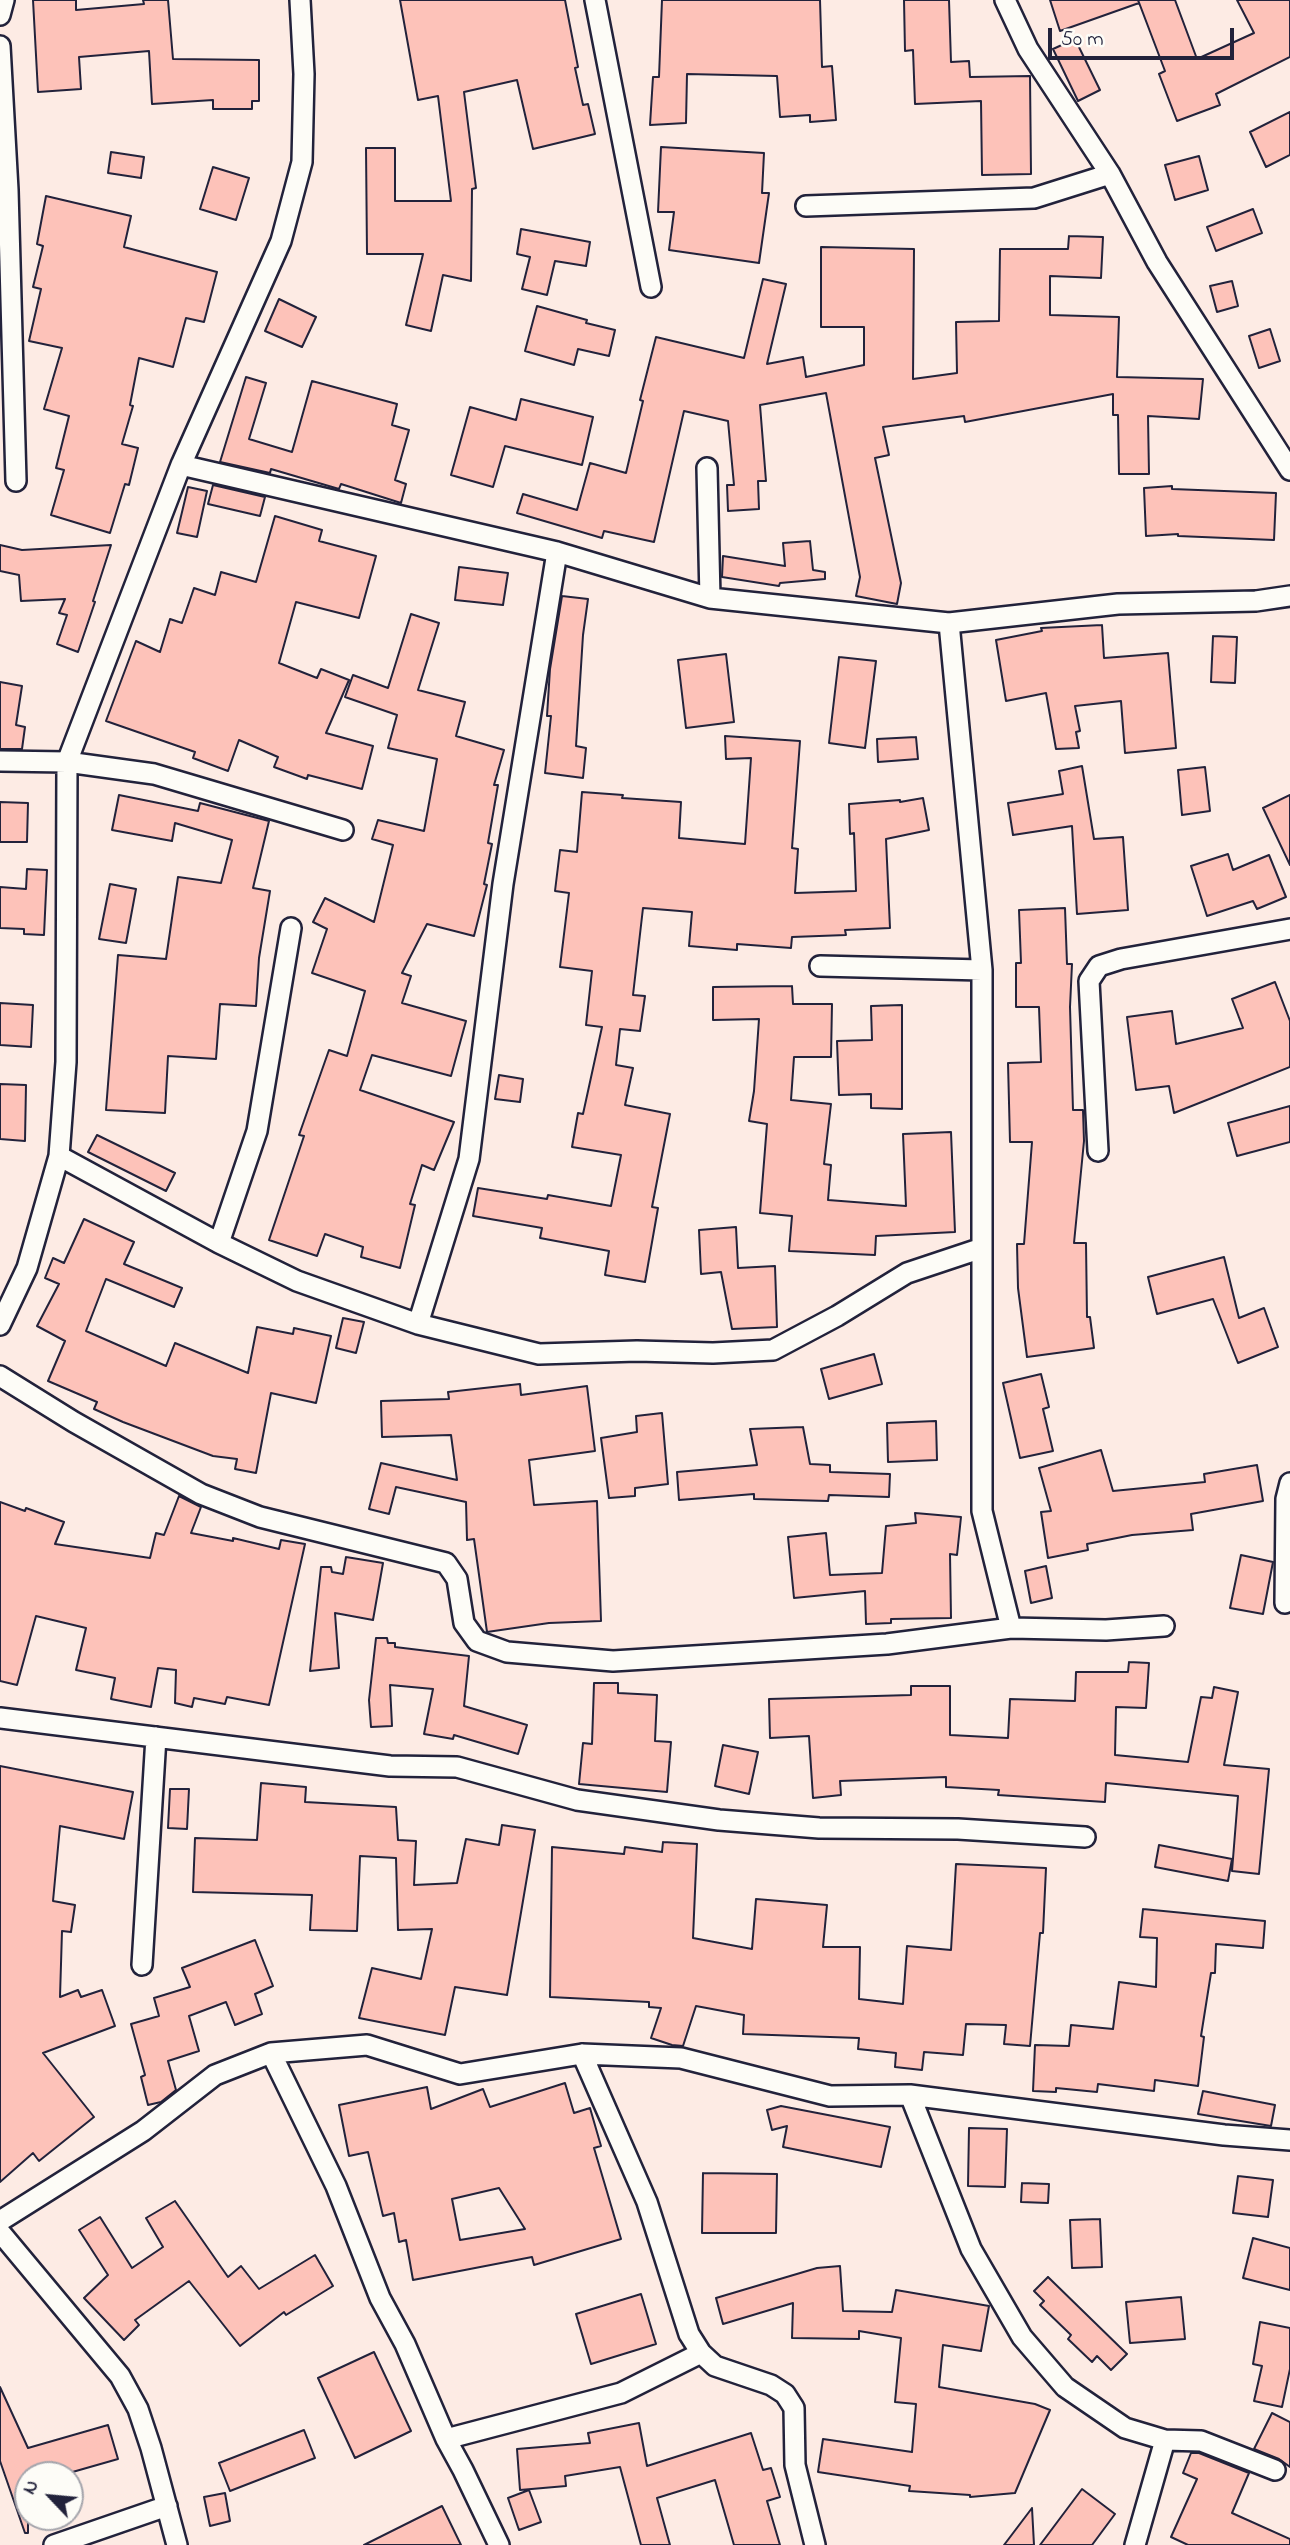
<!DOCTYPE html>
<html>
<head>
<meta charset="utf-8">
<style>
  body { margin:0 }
  #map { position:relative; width:1290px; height:2545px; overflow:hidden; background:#fdebe4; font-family:"Indie Flower",sans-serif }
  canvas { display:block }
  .north { position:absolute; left:14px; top:2461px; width:70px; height:70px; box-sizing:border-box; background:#fdfcf7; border:2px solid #a5a5ac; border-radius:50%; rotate:296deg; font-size:19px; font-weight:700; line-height:28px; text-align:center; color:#22223b }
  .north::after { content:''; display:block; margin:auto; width:24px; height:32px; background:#22223b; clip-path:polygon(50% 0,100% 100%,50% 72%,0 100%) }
  .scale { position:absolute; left:1048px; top:28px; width:186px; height:32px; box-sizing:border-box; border:4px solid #22223b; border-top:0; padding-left:9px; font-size:21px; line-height:24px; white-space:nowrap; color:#22223b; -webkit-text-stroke:5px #fdfcf7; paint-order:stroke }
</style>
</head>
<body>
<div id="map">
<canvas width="1290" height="2545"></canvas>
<div class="north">N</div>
<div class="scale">50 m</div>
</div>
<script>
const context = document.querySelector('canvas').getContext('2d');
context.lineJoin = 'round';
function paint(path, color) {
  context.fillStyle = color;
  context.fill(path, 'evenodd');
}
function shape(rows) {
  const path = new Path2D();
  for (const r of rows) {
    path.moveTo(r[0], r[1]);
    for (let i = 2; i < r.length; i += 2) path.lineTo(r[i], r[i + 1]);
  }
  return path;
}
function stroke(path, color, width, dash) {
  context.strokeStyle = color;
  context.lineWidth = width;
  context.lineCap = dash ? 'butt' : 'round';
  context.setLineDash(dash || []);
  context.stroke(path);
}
const building = shape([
  [33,0,76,0,76,10,144,4,143,0,168,0,173,59,259,60,259,101,252,101,252,109,213,109,213,100,152,104,149,51,79,57,81,89,38,92,33,0],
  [400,0,565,0,578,67,575,68,583,105,588,104,595,134,533,149,517,80,464,92,476,188,472,189,471,281,443,275,431,331,406,325,423,254,367,254,366,148,395,148,395,201,451,201,438,96,418,100,400,0],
  [662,0,820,0,822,67,832,66,836,120,810,122,810,115,780,117,777,76,687,74,686,123,650,125,653,77,659,77,662,0],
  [904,0,949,0,951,62,969,61,970,77,1030,76,1031,174,982,175,981,101,915,104,913,50,905,51,904,0],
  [1050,0,1138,0,1139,3,1060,31,1050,0],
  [1138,0,1175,0,1197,59,1254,33,1237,0,1290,0,1290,57,1216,94,1220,105,1177,121,1159,74,1165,71,1138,0],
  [1075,39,1100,90,1078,101,1053,49,1075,39],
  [1290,112,1290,155,1266,167,1250,132,1290,112],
  [661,147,764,153,762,193,769,193,759,263,669,250,674,212,658,212,661,147],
  [111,152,144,157,141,178,108,173,111,152],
  [1199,156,1208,190,1175,200,1165,165,1199,156],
  [213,167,249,178,236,220,200,209,213,167],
  [46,196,131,216,124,247,217,272,204,322,186,318,173,367,139,358,130,405,133,406,122,444,138,448,129,485,125,484,110,533,51,515,64,470,56,468,69,416,44,409,62,348,29,341,41,289,33,287,43,246,37,244,46,196],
  [1253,209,1262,233,1216,251,1207,227,1253,209],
  [521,229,590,242,586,266,555,261,547,295,522,289,530,257,517,254,521,229],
  [1069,236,1103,237,1101,278,1050,276,1050,315,1119,317,1117,377,1203,379,1199,419,1148,416,1149,474,1119,474,1118,415,1113,415,1113,394,965,422,964,416,883,427,889,455,875,458,901,583,897,604,856,596,860,577,826,393,760,405,766,481,758,481,759,509,728,511,727,485,734,485,728,421,684,411,654,542,604,531,602,538,517,513,523,494,577,510,590,463,626,473,643,401,640,400,656,337,744,358,763,279,786,284,767,364,803,357,806,377,864,365,864,327,821,327,821,247,914,249,913,379,957,373,956,322,999,321,1000,249,1068,249,1069,236],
  [1232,281,1238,306,1217,312,1210,286,1232,281],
  [279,299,316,317,302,347,265,331,279,299],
  [537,306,587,320,586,323,615,330,609,356,578,349,574,365,525,351,537,306],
  [1270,329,1280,361,1259,368,1249,336,1270,329],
  [246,377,266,383,249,439,292,452,312,381,397,404,392,425,409,430,395,480,406,484,401,503,341,484,339,489,271,469,270,473,220,462,246,377],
  [521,399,593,417,582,465,505,446,493,487,451,475,470,407,516,420,521,399],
  [213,485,265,497,260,516,208,504,213,485],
  [1172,486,1172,489,1276,493,1274,540,1178,536,1178,534,1146,536,1144,488,1172,486],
  [188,487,207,491,197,537,177,533,188,487],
  [275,516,322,530,319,541,376,556,359,618,296,602,279,663,317,678,321,669,349,680,326,733,373,746,362,789,308,775,307,779,274,767,278,757,239,740,228,771,193,758,195,752,106,721,136,641,160,652,170,619,182,623,194,588,215,595,221,572,256,582,275,516],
  [810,541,813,570,825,572,825,579,780,583,779,586,722,577,723,556,785,566,783,543,810,541],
  [0,545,22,550,111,545,93,601,95,602,78,652,57,644,67,615,59,613,65,599,21,601,19,575,0,571,0,545],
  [459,567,508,573,503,605,455,600,459,567],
  [562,596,588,599,583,635,576,746,586,748,583,778,545,773,551,716,547,716,550,669,562,596],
  [411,614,439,623,418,690,465,702,456,736,504,750,494,785,498,785,488,843,492,844,484,884,487,885,474,936,427,924,402,973,411,976,402,1003,466,1021,451,1076,372,1055,360,1090,454,1122,434,1170,422,1165,410,1204,415,1205,400,1268,361,1257,363,1247,325,1234,317,1256,269,1240,304,1136,299,1135,329,1050,347,1056,365,991,312,973,327,929,313,922,325,898,374,922,393,845,372,839,378,820,424,831,437,759,388,748,397,715,345,697,353,675,388,688,411,614],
  [1102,625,1104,658,1168,653,1176,748,1125,753,1121,701,1075,706,1080,731,1076,732,1079,748,1056,749,1046,693,1006,701,996,640,1042,631,1041,628,1102,625],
  [1213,636,1237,637,1235,683,1211,682,1213,636],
  [726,654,734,722,686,728,678,660,726,654],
  [839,657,876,661,865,748,829,743,839,657],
  [0,682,22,686,16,725,25,727,22,749,0,749,0,682],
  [725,736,800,741,792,848,798,849,795,893,856,891,854,833,850,834,849,804,900,800,900,802,923,798,929,830,886,839,890,928,845,930,846,935,792,937,791,948,737,944,737,950,689,946,692,912,643,908,633,995,645,996,640,1031,620,1029,616,1065,633,1068,625,1105,670,1114,652,1207,658,1208,645,1282,605,1275,609,1251,540,1238,542,1228,473,1216,478,1188,547,1199,548,1195,611,1206,621,1155,572,1147,578,1113,583,1114,602,1027,586,1025,592,971,560,967,569,893,555,891,560,850,577,852,582,792,623,795,622,798,681,802,679,838,745,844,751,758,726,759,725,736],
  [916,737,918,759,878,762,877,739,916,737],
  [1082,766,1094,839,1123,837,1128,910,1077,914,1072,826,1013,835,1008,803,1063,794,1059,771,1082,766],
  [1205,767,1210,811,1182,815,1178,770,1205,767],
  [119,795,198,811,200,803,269,821,253,888,270,891,259,958,256,1006,220,1004,216,1059,168,1056,165,1113,106,1110,118,955,166,959,178,877,221,883,232,840,175,823,172,841,112,830,119,795],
  [1290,795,1290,865,1263,808,1290,795],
  [0,802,28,803,27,842,0,842,0,802],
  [1228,854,1233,870,1269,855,1286,897,1257,909,1253,901,1207,916,1191,866,1228,854],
  [27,869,47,870,44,935,24,934,24,929,0,928,0,887,26,889,27,869],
  [110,884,136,889,126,943,99,939,110,884],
  [1065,908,1067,964,1072,964,1070,1007,1073,1110,1083,1110,1084,1141,1074,1243,1086,1243,1087,1317,1090,1317,1094,1348,1027,1357,1018,1288,1017,1244,1024,1244,1032,1142,1010,1142,1008,1063,1041,1062,1039,1007,1016,1007,1016,963,1021,963,1019,910,1065,908],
  [1275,982,1290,1021,1290,1067,1174,1113,1169,1086,1136,1090,1127,1017,1172,1011,1176,1044,1243,1028,1232,999,1275,982],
  [792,986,793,1004,832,1004,831,1057,794,1057,791,1100,831,1104,824,1164,831,1165,828,1200,906,1206,903,1134,951,1132,955,1232,876,1236,875,1255,789,1251,792,1216,760,1213,767,1124,749,1121,754,1091,759,1019,713,1020,713,987,792,986],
  [0,1003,33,1005,31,1047,0,1045,0,1003],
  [902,1005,902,1109,871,1108,871,1094,839,1095,837,1041,872,1040,871,1006,902,1005],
  [499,1075,523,1079,520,1102,495,1099,499,1075],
  [0,1084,26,1085,25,1141,0,1139,0,1084],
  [1290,1106,1290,1142,1237,1156,1228,1123,1290,1106],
  [97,1135,175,1173,166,1191,88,1152,97,1135],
  [84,1219,134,1242,124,1264,182,1288,174,1307,106,1279,86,1331,166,1366,175,1343,248,1373,257,1327,293,1334,294,1328,331,1336,316,1403,271,1393,256,1473,235,1469,237,1459,213,1456,123,1422,94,1409,97,1402,48,1381,65,1341,37,1326,59,1284,45,1278,53,1258,64,1263,84,1219],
  [736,1227,738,1268,775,1266,777,1327,732,1329,721,1272,701,1274,699,1230,736,1227],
  [1224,1257,1239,1318,1264,1308,1278,1347,1238,1363,1213,1299,1157,1314,1148,1277,1224,1257],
  [343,1318,364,1322,356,1353,336,1348,343,1318],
  [874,1354,882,1384,829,1399,821,1369,874,1354],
  [1041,1374,1049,1407,1043,1409,1053,1451,1020,1458,1003,1383,1041,1374],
  [520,1384,521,1395,587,1386,595,1451,529,1460,534,1505,597,1501,601,1621,549,1623,487,1632,474,1539,467,1540,466,1502,396,1487,389,1514,369,1509,381,1463,457,1480,451,1435,382,1437,381,1401,449,1399,448,1392,520,1384],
  [662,1413,668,1484,635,1488,635,1496,609,1498,601,1438,637,1432,636,1416,662,1413],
  [936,1421,937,1460,888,1462,887,1423,936,1421],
  [803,1427,810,1464,830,1465,830,1472,890,1474,889,1497,829,1495,828,1501,754,1499,754,1494,679,1500,677,1472,757,1465,750,1429,803,1427],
  [1101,1450,1113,1491,1205,1482,1204,1474,1257,1465,1263,1501,1191,1514,1193,1530,1132,1535,1087,1544,1088,1550,1048,1558,1041,1512,1051,1511,1039,1468,1101,1450],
  [179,1496,201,1507,191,1533,233,1541,233,1538,279,1549,281,1540,305,1544,269,1705,227,1697,225,1704,194,1698,192,1707,175,1703,176,1670,158,1668,151,1707,111,1699,115,1678,76,1670,86,1628,36,1616,17,1685,0,1681,0,1502,25,1511,26,1508,64,1522,55,1544,150,1558,156,1533,164,1535,179,1496],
  [915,1513,961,1517,957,1555,950,1554,951,1618,891,1619,891,1623,866,1624,865,1591,794,1598,788,1537,826,1533,830,1575,882,1573,886,1526,916,1523,915,1513],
  [1241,1555,1273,1562,1263,1614,1230,1608,1241,1555],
  [346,1557,383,1563,373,1620,335,1613,339,1668,310,1671,321,1567,331,1567,332,1572,343,1574,346,1557],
  [1046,1566,1052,1598,1031,1603,1025,1571,1046,1566],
  [376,1638,387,1638,388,1643,395,1643,395,1647,469,1656,464,1706,527,1725,518,1754,454,1735,453,1739,424,1734,433,1689,390,1685,392,1726,371,1727,369,1700,376,1638],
  [1129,1662,1149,1663,1146,1708,1116,1707,1115,1755,1188,1762,1201,1697,1212,1698,1214,1687,1238,1692,1224,1765,1269,1769,1259,1874,1232,1871,1238,1796,1106,1783,1105,1802,998,1795,999,1790,946,1787,946,1777,840,1781,841,1795,813,1798,809,1736,770,1738,769,1699,911,1695,911,1686,950,1686,950,1735,1008,1738,1010,1699,1075,1701,1076,1672,1128,1672,1129,1662],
  [594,1683,618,1683,618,1693,657,1695,655,1741,671,1742,667,1792,579,1784,583,1743,592,1744,594,1683],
  [723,1745,758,1752,749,1794,715,1786,723,1745],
  [0,1766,133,1792,124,1839,60,1826,53,1901,75,1905,71,1932,62,1931,60,1997,78,1990,81,1997,102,1990,115,2026,43,2053,94,2117,39,2161,33,2153,0,2182,0,1766],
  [261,1783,306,1787,305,1802,396,1807,398,1840,416,1841,414,1885,457,1883,466,1839,499,1845,502,1825,535,1830,507,1995,455,1987,445,2035,359,2018,372,1968,421,1979,432,1929,398,1930,396,1858,360,1856,357,1931,310,1930,312,1895,193,1892,195,1838,257,1840,261,1783],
  [170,1789,189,1789,187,1829,168,1828,170,1789],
  [663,1842,697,1844,693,1938,752,1949,756,1899,827,1905,823,1947,860,1947,859,1999,903,2004,907,1946,951,1950,956,1864,1046,1868,1043,1933,1040,1933,1030,2046,1004,2044,1006,2025,966,2024,963,2055,924,2052,922,2070,895,2067,896,2053,858,2049,859,2038,743,2034,744,2015,696,2006,683,2046,672,2045,651,2038,661,2008,649,2007,649,2002,550,1997,552,1847,624,1854,625,1847,662,1852,663,1842],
  [1159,1845,1232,1859,1228,1881,1155,1867,1159,1845],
  [1143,1909,1265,1921,1263,1948,1216,1944,1215,1973,1211,1973,1201,2036,1204,2037,1198,2086,1155,2080,1154,2091,1098,2084,1097,2092,1056,2088,1056,2092,1033,2091,1035,2045,1069,2046,1071,2025,1113,2029,1119,1982,1156,1987,1157,1938,1140,1937,1143,1909],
  [255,1940,273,1986,255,1994,262,2014,235,2025,226,2002,189,2016,199,2051,168,2061,176,2090,161,2102,148,2105,141,2077,145,2075,131,2024,159,2016,154,1998,190,1987,182,1968,255,1940],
  [565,2083,574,2113,590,2108,601,2146,594,2148,621,2239,534,2265,532,2257,413,2280,406,2240,399,2242,394,2213,383,2216,368,2152,349,2156,339,2105,427,2087,431,2109,483,2089,490,2107,565,2083],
  [499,2188,525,2229,460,2240,452,2199,499,2188],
  [1203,2091,1275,2105,1271,2126,1198,2114,1203,2091],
  [781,2106,890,2127,881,2167,783,2147,787,2126,772,2130,767,2110,781,2106],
  [969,2128,1007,2129,1005,2187,968,2186,969,2128],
  [703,2173,777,2174,776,2233,702,2233,703,2173],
  [1238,2176,1273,2180,1268,2217,1233,2213,1238,2176],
  [1022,2183,1049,2184,1048,2203,1021,2202,1022,2183],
  [175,2201,228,2277,241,2266,259,2289,315,2255,333,2286,286,2315,284,2312,240,2346,189,2281,135,2320,139,2325,124,2340,84,2298,108,2275,79,2230,100,2217,132,2268,163,2247,146,2218,175,2201],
  [1100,2219,1102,2267,1072,2268,1070,2220,1100,2219],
  [1253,2238,1290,2248,1290,2290,1243,2278,1253,2238],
  [840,2266,843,2311,892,2312,896,2290,989,2306,981,2351,943,2345,939,2387,1035,2404,1050,2410,1015,2493,970,2497,970,2495,909,2491,910,2486,818,2472,823,2439,912,2452,916,2404,895,2402,901,2338,859,2331,859,2339,792,2338,793,2303,723,2324,716,2298,817,2268,840,2266],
  [1048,2277,1127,2354,1111,2370,1097,2356,1092,2362,1068,2339,1071,2335,1040,2305,1044,2301,1034,2291,1048,2277],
  [641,2294,656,2344,591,2364,576,2314,641,2294],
  [1181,2297,1185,2339,1130,2343,1126,2302,1181,2297],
  [1260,2322,1290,2328,1290,2369,1282,2407,1254,2401,1262,2366,1253,2364,1260,2322],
  [374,2352,411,2431,355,2458,318,2378,374,2352],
  [0,2387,28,2448,108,2425,118,2459,62,2475,28,2475,28,2533,25,2533,0,2461,0,2387],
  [1272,2413,1290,2422,1290,2467,1279,2459,1254,2449,1272,2413],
  [639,2423,647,2466,751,2433,763,2470,771,2468,780,2497,767,2501,780,2545,734,2545,715,2480,657,2498,670,2545,641,2545,620,2467,565,2476,566,2486,520,2490,517,2449,590,2443,588,2433,639,2423],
  [304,2430,315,2458,230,2491,219,2463,304,2430],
  [1191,2453,1199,2453,1249,2473,1232,2513,1290,2539,1290,2545,1188,2545,1171,2537,1197,2479,1183,2473,1191,2453],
  [1082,2489,1115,2514,1092,2545,1040,2545,1082,2489],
  [529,2490,541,2522,519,2530,508,2498,529,2490],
  [225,2493,230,2521,210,2526,204,2497,225,2493],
  [442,2506,461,2545,364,2545,442,2506],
  [1032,2508,1034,2545,1004,2545,1032,2508]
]);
const minor = shape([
  [595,0,651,287],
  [1005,0,1028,49,1110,174,1157,262,1290,470],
  [0,15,4,0],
  [0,46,8,190,16,481],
  [806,206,1034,198,1110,174],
  [181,465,557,552,710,598,949,623,1118,604,1256,601,1290,596],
  [707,468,710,598],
  [949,623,982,970,982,1511,1011,1628],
  [0,761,67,762,154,774,343,830],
  [820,966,982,970],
  [1098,1151,1089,981,1099,966,1121,959,1290,929],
  [59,1156,219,1243,297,1281,418,1324,539,1354,637,1351,713,1353,773,1350,837,1316,907,1273,982,1248],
  [219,1243,257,1131,291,928],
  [418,1324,469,1159,503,884,557,552],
  [0,1325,27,1268,59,1156,66,1062,67,762,181,465,281,241,302,162,304,74,300,0],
  [0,1376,74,1422,201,1494,260,1517,446,1563,457,1579,464,1623,477,1641,507,1652,613,1661,887,1644,1011,1628,1106,1630,1164,1626],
  [1285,1603,1286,1499,1290,1483],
  [0,1718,390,1766,457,1767,577,1800,719,1820,819,1828,958,1829,1085,1837],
  [142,1965,156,1737],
  [271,2053,336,2186,380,2298,405,2344,446,2439,463,2470,499,2545],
  [582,2054,647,2202,689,2334,701,2353,715,2366,771,2385,785,2394,794,2408,795,2465,815,2545],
  [910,2095,971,2249,1022,2337,1065,2387,1125,2428,1165,2440,1201,2441,1275,2470],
  [0,2221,143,2131,215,2075,271,2053,367,2045,460,2074,582,2054,681,2058,830,2096,910,2095,1224,2135,1290,2140],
  [0,2232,120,2376,138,2409,151,2448,177,2545],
  [446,2439,621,2393,701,2353],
  [54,2545,167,2506],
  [1135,2545,1165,2440]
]);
paint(building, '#fdc2b9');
stroke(building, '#22223b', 2);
stroke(minor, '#22223b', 24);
stroke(minor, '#fdfcf7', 19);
</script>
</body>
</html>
